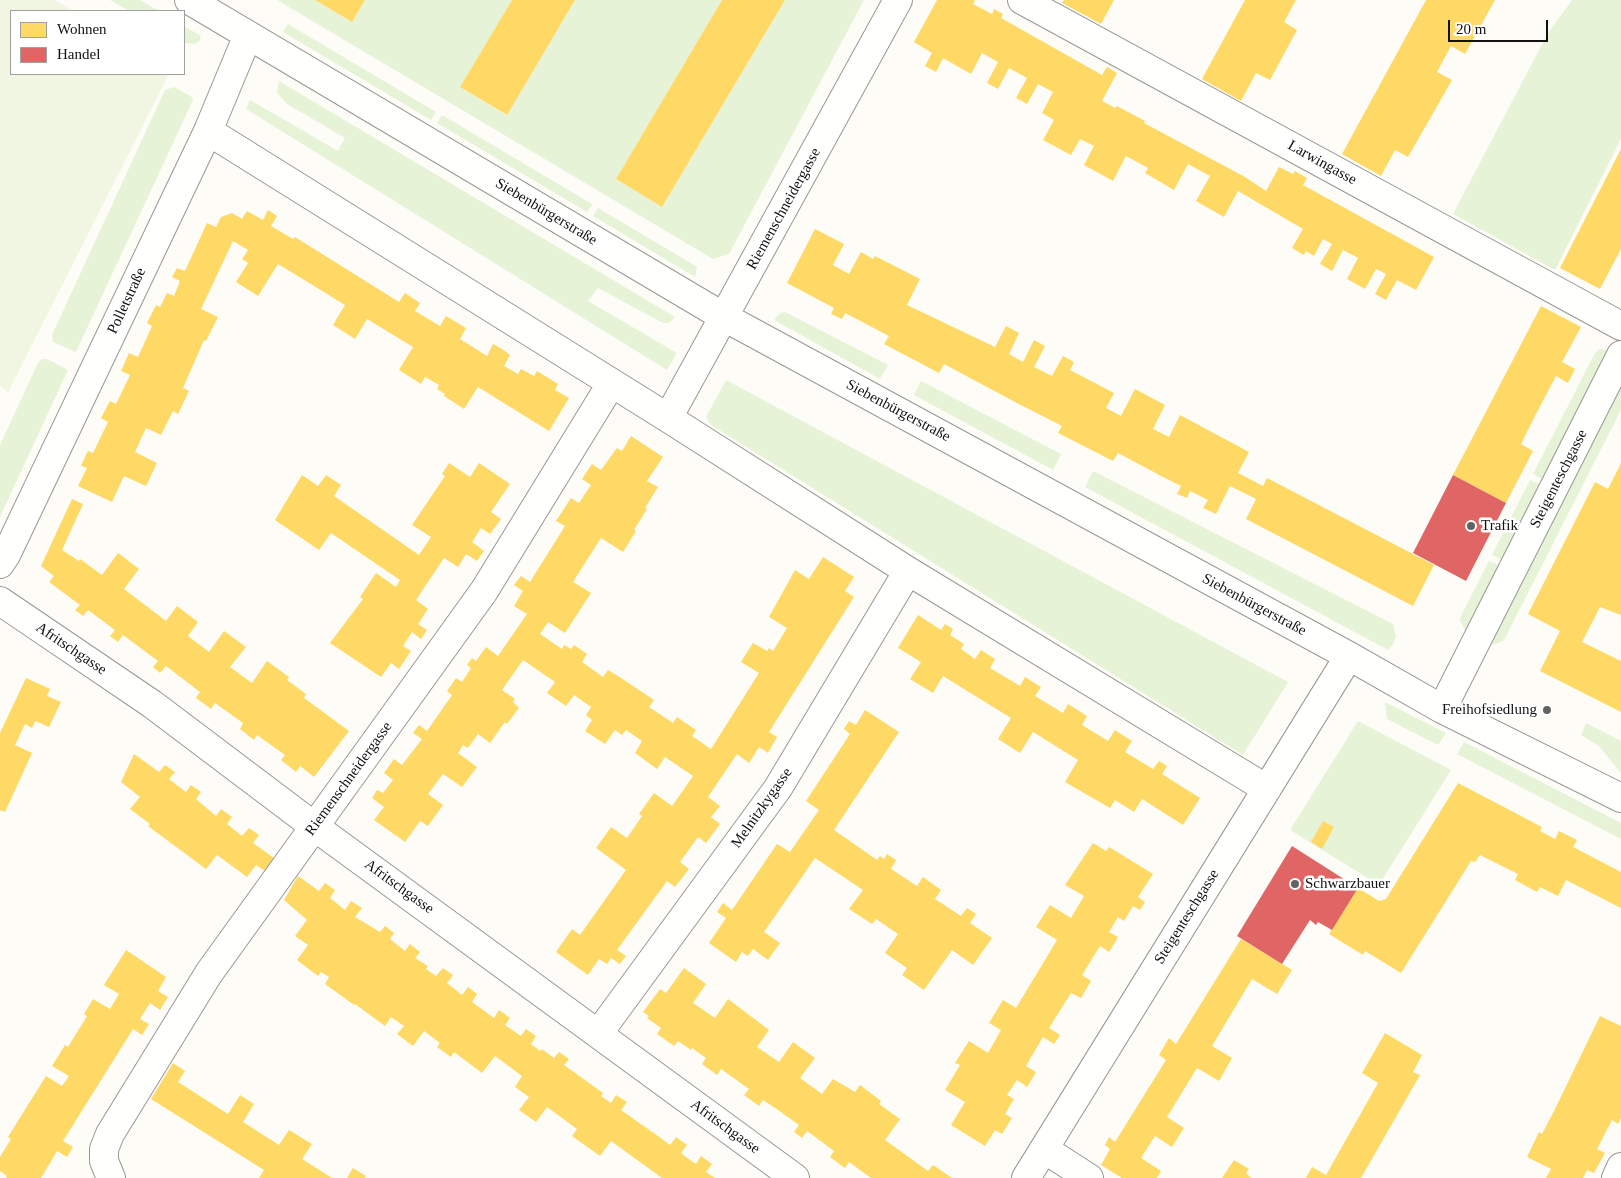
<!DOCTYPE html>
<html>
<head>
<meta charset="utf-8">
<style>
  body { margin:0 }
  #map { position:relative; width:1621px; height:1178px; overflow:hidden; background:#fdfcf7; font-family:"Times New Roman",serif }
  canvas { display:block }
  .legend { position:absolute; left:10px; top:10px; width:175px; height:65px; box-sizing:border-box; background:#fff; border:1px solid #a0a0a0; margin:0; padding:6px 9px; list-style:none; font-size:15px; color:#111 }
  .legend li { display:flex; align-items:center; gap:10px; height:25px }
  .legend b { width:25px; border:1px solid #a0a0a0 }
  .scale { position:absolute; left:1448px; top:20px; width:100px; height:22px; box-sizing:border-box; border:2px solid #111; border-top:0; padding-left:6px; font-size:15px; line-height:18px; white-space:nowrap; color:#111; -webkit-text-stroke:4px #fff; paint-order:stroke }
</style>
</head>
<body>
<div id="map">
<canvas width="1621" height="1178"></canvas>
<ul class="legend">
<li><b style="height:14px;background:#ffd966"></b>Wohnen</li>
<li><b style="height:14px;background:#e06666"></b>Handel</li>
</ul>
<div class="scale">20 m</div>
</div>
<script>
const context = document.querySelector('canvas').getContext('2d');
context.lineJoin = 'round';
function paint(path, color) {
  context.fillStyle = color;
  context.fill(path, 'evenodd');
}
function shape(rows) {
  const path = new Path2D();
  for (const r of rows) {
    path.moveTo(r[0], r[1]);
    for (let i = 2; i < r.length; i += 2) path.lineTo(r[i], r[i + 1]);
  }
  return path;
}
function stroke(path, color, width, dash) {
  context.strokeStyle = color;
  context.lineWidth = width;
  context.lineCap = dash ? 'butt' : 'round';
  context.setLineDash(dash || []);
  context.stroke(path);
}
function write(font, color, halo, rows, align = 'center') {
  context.font = font + ' "Times New Roman",serif';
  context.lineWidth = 5;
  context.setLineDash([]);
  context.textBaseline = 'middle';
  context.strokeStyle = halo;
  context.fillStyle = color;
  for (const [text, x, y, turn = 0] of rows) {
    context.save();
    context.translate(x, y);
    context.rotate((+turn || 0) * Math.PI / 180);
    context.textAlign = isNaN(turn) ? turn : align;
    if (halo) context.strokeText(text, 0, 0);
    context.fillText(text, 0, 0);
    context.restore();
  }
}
const green = shape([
  [110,0,140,0,159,11,129,11],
  [277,0,315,0,352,22,365,0,512,0,460,87,506,115,575,0,722,0,616,179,662,207,785,0,864,0,729,254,713,259],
  [1572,0,1621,0,1621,139,1555,270,1453,214,1548,33],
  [288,24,436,112,431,120,283,32],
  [184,26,201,36,200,40,195,44,184,43],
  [279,81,675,317,669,323,663,323,598,288,588,301,677,353,667,370,246,109,250,100,338,151,345,138,287,104,277,93],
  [174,87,192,97,193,100,76,352,53,342,52,335,165,90],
  [442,115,592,204,592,205,587,212,437,123],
  [598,208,694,265,697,267,695,277,593,216],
  [785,312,888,365,880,379,774,320,780,313],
  [1600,349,1609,350,1543,480,1533,474,1595,353],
  [42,359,47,359,68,370,0,517,0,445,38,363],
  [726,380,1288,682,1243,755,711,425,706,417],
  [921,381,1061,454,1053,470,914,395],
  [1621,383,1621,410,1504,640,1494,645,1488,643],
  [1093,471,1393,624,1396,637,1393,644,1388,650,1085,487],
  [1530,480,1541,485,1502,560,1492,555],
  [1489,561,1499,565,1466,632,1460,620,1461,616],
  [1385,702,1446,733,1438,745,1387,719],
  [1358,721,1451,770,1379,885,1290,830],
  [1586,723,1621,741,1621,773,1599,746,1581,735],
  [1464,742,1621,823,1621,839,1457,754]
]);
const pitch = shape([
  [0,0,54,0,74,11,11,11,11,74,169,74,8,392,0,386]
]);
const homes = shape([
  [315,0,365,0,352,22],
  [512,0,575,0,507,115,460,87],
  [722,0,785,0,662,207,616,179],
  [937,0,975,0,973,4,992,14,994,9,1003,14,1001,18,1102,75,1107,67,1117,73,1102,101,1115,108,1117,106,1145,121,1144,123,1245,177,1266,191,1279,167,1293,174,1295,171,1307,178,1303,185,1434,257,1416,290,1397,280,1386,300,1375,294,1386,274,1376,269,1365,289,1347,279,1358,258,1343,250,1332,271,1320,264,1332,244,1323,239,1314,256,1306,251,1304,255,1292,248,1303,229,1238,191,1224,217,1196,201,1210,176,1188,164,1174,190,1145,173,1148,168,1126,156,1113,181,1084,165,1094,146,1080,139,1071,155,1043,140,1054,120,1042,113,1053,92,1038,84,1027,104,1016,98,1027,78,1009,68,998,89,987,83,998,62,982,53,971,74,943,58,936,72,925,66,932,53,914,42],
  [1064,0,1114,0,1101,24,1062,3],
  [1245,0,1296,0,1284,22,1297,30,1270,80,1256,73,1241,101,1202,79],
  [1426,0,1495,0,1465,54,1451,46,1437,72,1452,80,1408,157,1395,150,1381,176,1342,154],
  [1621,149,1621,249,1600,289,1560,268],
  [268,210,277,216,271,226,293,239,295,237,399,302,405,293,420,303,415,311,440,326,446,316,466,328,460,339,487,356,493,344,502,349,510,355,504,366,518,374,521,369,534,376,537,371,558,384,555,390,569,398,549,431,478,387,464,409,444,396,445,394,437,389,439,385,425,377,421,384,399,370,413,347,367,319,355,339,333,325,345,305,278,264,258,296,236,282,248,263,242,259,248,250,233,241,201,309,218,317,206,341,204,340,183,388,189,391,178,414,173,411,161,435,146,428,135,452,157,463,146,486,124,476,112,502,78,486,87,468,81,466,85,457,88,451,93,453,108,422,101,418,110,401,116,404,130,375,121,371,129,353,138,357,152,326,147,323,156,305,160,307,167,293,174,296,180,281,172,277,177,268,185,271,207,223,216,227,221,217,232,213,242,219,247,211,263,220],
  [815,229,844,244,833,265,849,274,861,252,873,259,875,256,920,279,907,305,995,347,1006,326,1019,333,1009,354,1023,362,1034,340,1045,346,1034,367,1052,376,1063,356,1074,362,1070,370,1114,393,1106,408,1121,416,1135,389,1165,405,1153,429,1169,437,1180,415,1249,452,1238,473,1263,486,1267,478,1434,565,1413,606,1246,519,1256,499,1230,486,1216,514,1203,508,1208,500,1190,491,1187,498,1177,494,1181,486,1163,477,1118,453,1113,461,1058,433,1062,426,1015,402,944,364,939,373,884,344,889,336,845,313,842,319,831,314,834,308,787,283],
  [1541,306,1581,327,1562,362,1575,369,1568,383,1556,376,1536,414,1521,444,1533,451,1506,503,1453,475],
  [631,436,663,457,647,481,658,487,645,508,647,509,634,530,636,531,623,552,601,538,573,582,591,593,565,633,548,622,540,634,562,649,564,645,571,649,574,645,587,654,582,662,603,677,608,670,621,678,654,700,649,707,673,723,677,717,687,724,696,730,692,736,711,749,759,673,741,662,753,643,767,651,769,648,773,651,787,628,769,617,795,570,809,579,823,557,854,577,845,591,854,597,769,732,777,737,768,753,759,747,749,763,737,754,708,797,720,806,711,817,720,824,706,843,698,837,680,862,689,869,675,887,667,881,617,950,626,956,620,964,611,958,607,964,599,959,588,975,556,952,572,929,580,935,626,870,596,848,611,827,627,838,642,816,639,814,654,793,672,806,693,776,665,757,657,769,635,753,642,741,626,730,622,735,615,730,605,744,585,731,592,720,586,715,591,707,574,695,566,706,547,693,555,682,523,660,502,690,515,699,513,702,519,708,507,724,505,722,490,743,478,734,468,748,463,745,458,753,477,767,462,787,443,774,428,794,443,805,428,826,420,821,405,842,374,820,384,807,372,798,377,790,383,793,393,780,384,773,394,759,402,765,422,739,413,733,419,725,427,731,452,695,447,691,456,678,462,682,471,668,467,665,472,658,476,661,486,647,498,656,527,614,514,606,523,591,514,585,521,576,530,582,565,526,556,521,571,498,579,503,591,485,582,479,592,464,601,470,617,448,622,451],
  [449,463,470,477,479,463,510,484,491,512,501,519,490,534,481,528,472,542,484,551,477,561,466,554,458,567,444,558,416,600,428,609,418,624,427,630,421,639,412,632,403,646,411,651,399,669,391,663,381,677,330,643,363,599,360,597,376,573,396,587,400,580,331,533,319,550,275,520,302,475,318,486,326,475,341,485,334,496,419,555,431,537,412,525,445,476,442,474],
  [1621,463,1621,615,1600,607,1582,642,1621,661,1621,712,1540,671,1560,631,1528,614,1595,482,1608,489],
  [72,499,83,504,62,550,79,561,80,559,102,575,118,553,139,569,124,589,166,621,177,606,198,622,188,636,209,652,224,631,246,647,230,667,252,683,267,661,289,677,287,680,306,694,304,698,349,731,314,777,300,766,296,772,281,760,285,755,257,735,254,740,240,729,243,723,215,703,211,709,203,703,196,698,200,692,166,666,160,673,153,667,158,661,123,635,118,642,110,636,115,630,88,610,83,616,75,610,80,605,49,582,54,576,41,566],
  [918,615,941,630,945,624,953,629,950,635,964,644,961,649,975,659,981,650,995,659,990,668,1020,686,1025,677,1041,687,1035,696,1063,713,1068,704,1087,716,1082,725,1108,741,1115,730,1124,736,1132,741,1125,752,1153,769,1159,761,1167,766,1162,774,1200,798,1183,825,1142,799,1134,812,1115,800,1110,808,1065,782,1078,760,1033,732,1020,753,998,739,1011,718,943,676,933,693,910,679,921,662,898,648],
  [26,678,50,689,47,696,61,702,49,727,35,721,32,728,25,724,15,745,32,753,5,812,0,810,0,733],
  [865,710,899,732,834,830,877,860,880,856,884,859,887,854,896,860,891,869,917,886,923,877,941,890,935,899,961,916,967,908,976,914,970,923,992,938,973,965,952,950,924,990,902,975,907,968,885,953,898,934,876,919,872,924,849,909,863,890,815,858,764,932,780,943,768,960,753,949,748,956,742,952,736,962,709,943,726,918,717,912,723,903,732,910,777,844,790,852,819,810,806,801,850,734,844,729,849,721,856,725],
  [134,754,159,772,165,765,175,772,169,779,186,792,191,785,201,792,196,799,216,816,221,809,232,817,227,824,242,836,249,828,259,835,253,843,274,858,265,871,256,865,247,877,217,855,206,869,148,826,150,824,130,809,140,797,121,782],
  [1458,783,1542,827,1540,831,1555,839,1559,831,1577,840,1573,847,1621,872,1621,908,1566,880,1558,896,1540,887,1537,892,1515,880,1518,874,1480,855,1475,862,1471,861,1401,973,1365,951,1363,955,1329,934,1358,888,1379,901,1386,899],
  [1323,821,1334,827,1322,849,1311,842],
  [1093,843,1106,851,1109,847,1153,874,1138,897,1145,902,1140,910,1133,906,1124,921,1118,917,1109,932,1118,937,1114,944,1109,952,1100,946,1082,975,1091,981,1081,998,1071,993,1049,1028,1060,1035,1054,1044,1043,1037,1026,1066,1036,1072,1027,1087,1017,1080,1007,1095,1014,1099,1005,1114,1012,1118,1002,1134,995,1130,985,1146,951,1125,965,1102,945,1090,960,1065,955,1063,969,1041,988,1053,1001,1030,989,1023,1003,1000,1016,1008,1057,940,1036,927,1050,905,1071,918,1084,896,1065,885],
  [298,876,319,891,325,883,335,890,330,898,345,910,351,901,362,908,355,917,380,932,385,926,394,933,390,939,405,951,410,944,420,952,415,958,428,966,426,969,436,976,443,968,453,975,447,983,462,995,468,987,477,994,472,1002,494,1018,499,1010,510,1018,505,1025,521,1036,526,1029,536,1036,531,1044,540,1051,542,1049,554,1058,559,1052,569,1059,564,1065,603,1093,601,1096,611,1103,616,1095,627,1102,621,1110,658,1136,670,1145,676,1137,687,1145,681,1153,686,1157,696,1164,701,1156,712,1164,706,1172,715,1178,662,1178,611,1141,600,1156,572,1136,577,1129,547,1107,536,1122,519,1110,529,1097,515,1087,522,1076,495,1056,482,1073,454,1052,451,1057,437,1047,440,1043,424,1031,413,1046,397,1034,404,1026,391,1017,385,1026,355,1004,354,1005,325,984,329,977,321,972,318,976,297,960,308,945,295,936,307,920,284,900],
  [1241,939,1292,970,1277,994,1252,979,1212,1046,1232,1058,1219,1081,1197,1068,1167,1117,1184,1128,1172,1147,1155,1136,1141,1158,1161,1171,1157,1178,1122,1178,1101,1165,1110,1149,1105,1145,1109,1137,1115,1142,1166,1060,1159,1055,1169,1038,1176,1044],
  [126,950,166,977,158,991,168,997,160,1010,150,1003,140,1019,149,1024,142,1035,133,1029,63,1141,73,1147,67,1157,57,1151,41,1178,6,1178,7,1176,0,1171,0,1157,11,1139,8,1137,46,1076,62,1086,69,1076,52,1066,65,1045,68,1047,87,1016,84,1014,93,999,110,1009,119,994,104,985],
  [684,968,706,984,693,1003,715,1018,728,999,769,1030,757,1047,779,1062,793,1042,815,1058,800,1078,822,1094,833,1079,855,1092,860,1085,881,1101,879,1104,900,1119,885,1140,928,1171,933,1165,952,1178,871,1178,849,1162,845,1168,830,1157,834,1151,807,1131,802,1138,794,1132,799,1125,778,1110,763,1100,759,1106,744,1095,749,1089,721,1069,717,1075,702,1064,706,1058,692,1048,691,1050,678,1041,674,1046,657,1034,661,1028,647,1018,649,1016,643,1012,660,989,666,993],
  [1600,1016,1621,1026,1621,1118,1618,1124,1612,1120,1597,1149,1605,1153,1594,1173,1587,1170,1583,1178,1546,1178,1551,1169,1527,1157,1539,1132,1542,1134,1555,1109],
  [1385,1033,1422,1055,1413,1072,1420,1075,1361,1178,1306,1178,1312,1167,1326,1175,1378,1083,1362,1073],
  [173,1063,185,1071,178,1082,228,1114,240,1095,254,1104,243,1122,279,1145,289,1130,312,1144,302,1159,332,1178,259,1178,264,1170,151,1099],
  [1234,1160,1249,1169,1246,1173,1251,1178,1222,1178],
  [353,1168,366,1176,365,1178,347,1178]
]);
const shops = shape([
  [1453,475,1506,503,1466,581,1413,553],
  [1292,846,1358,888,1332,930,1318,922,1316,925,1310,920,1282,964,1237,936]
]);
const minor = shape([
  [189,0,724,317,1349,656,1442,709,1621,798],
  [1022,0,1621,326],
  [208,131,668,418,908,571,1267,789],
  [668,418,898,0],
  [0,564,6,555,208,131,248,35],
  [0,601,152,704,315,827,795,1178],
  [1442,709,1621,355],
  [598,1034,778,788,908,571],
  [1044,1149,1089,1178],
  [111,1178,104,1161,104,1149,110,1134,209,973,484,591,611,384],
  [1026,1178,1349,656],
  [1616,1178,1621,1167]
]);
const markers = [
  [1471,526,5,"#646362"],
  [1547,710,5,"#646362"],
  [1295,884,5,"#646362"]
];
const streetNames = [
  ["Larwingasse",1322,163,29],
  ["Riemenschneidergasse",784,209,-61],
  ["Siebenbürgerstraße",546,212,31],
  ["Polletstraße",127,301,-65],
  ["Siebenbürgerstraße",898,411,28],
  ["Steigenteschgasse",1559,479,-63],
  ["Siebenbürgerstraße",1254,605,28],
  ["Afritschgasse",71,649,34],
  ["Riemenschneidergasse",349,779,-54],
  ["Melnitzkygasse",762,808,-55],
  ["Afritschgasse",399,887,36],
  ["Steigenteschgasse",1187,917,-58],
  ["Afritschgasse",725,1127,36]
];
const poiNames = [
  ["Trafik",1481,526],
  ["Freihofsiedlung",1537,710,"right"],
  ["Schwarzbauer",1305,884]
];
paint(green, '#e7f3d7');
paint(pitch, '#f0f6e1');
paint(homes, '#ffd966');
paint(shops, '#e06666');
stroke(minor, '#979795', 30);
stroke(minor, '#fffffe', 28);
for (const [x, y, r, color] of markers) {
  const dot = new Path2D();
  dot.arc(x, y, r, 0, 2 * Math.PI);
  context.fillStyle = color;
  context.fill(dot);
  stroke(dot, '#fff', 2);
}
write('15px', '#111', '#fff', streetNames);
write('15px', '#111', '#fff', poiNames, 'left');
</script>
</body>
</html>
